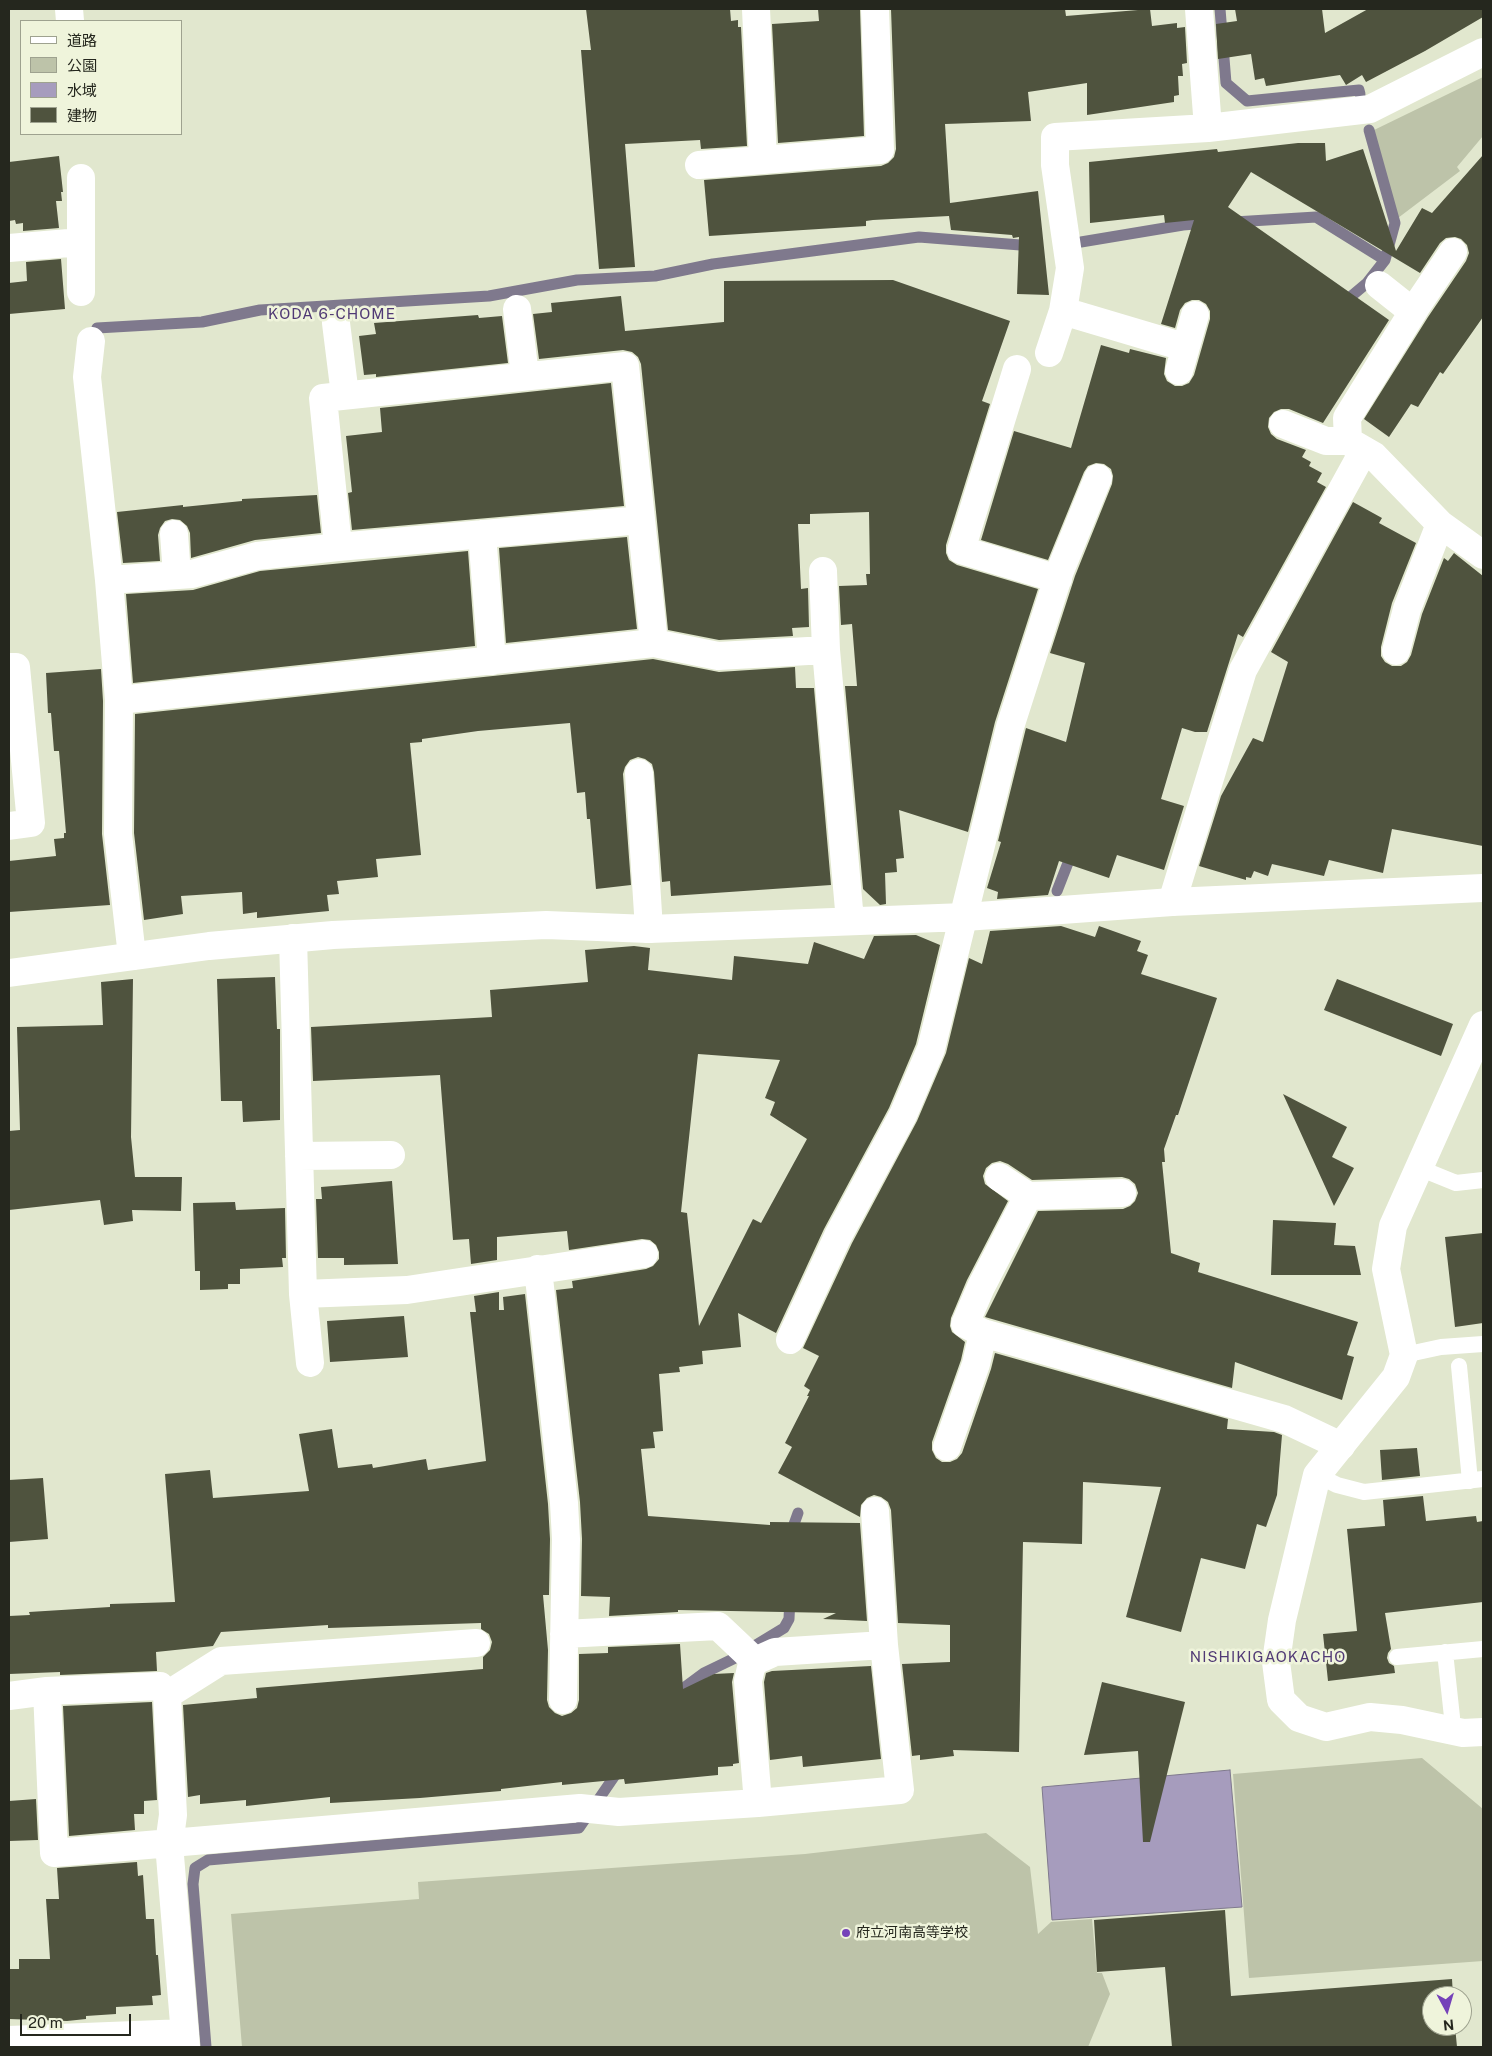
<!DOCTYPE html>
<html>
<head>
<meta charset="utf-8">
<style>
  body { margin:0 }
  #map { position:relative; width:1492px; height:2056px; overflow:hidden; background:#e1e7ce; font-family:"Public Sans","Noto Sans JP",sans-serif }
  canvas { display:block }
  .frame { position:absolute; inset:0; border:10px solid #25271e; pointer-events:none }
  .legend { position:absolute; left:20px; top:20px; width:162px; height:115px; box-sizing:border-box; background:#eff4db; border:1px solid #9ea28f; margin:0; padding:6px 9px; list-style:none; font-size:15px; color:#25271e }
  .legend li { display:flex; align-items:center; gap:10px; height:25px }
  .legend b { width:25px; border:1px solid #9ea28f }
  .north { position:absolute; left:1422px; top:1986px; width:50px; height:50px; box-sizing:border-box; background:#eff4db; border:1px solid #9ea28f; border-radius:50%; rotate:174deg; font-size:14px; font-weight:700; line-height:20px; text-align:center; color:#25271e }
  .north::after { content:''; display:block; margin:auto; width:18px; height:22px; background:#7542b9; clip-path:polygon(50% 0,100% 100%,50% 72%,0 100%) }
  .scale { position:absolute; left:20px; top:2014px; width:111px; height:22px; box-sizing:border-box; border:2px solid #25271e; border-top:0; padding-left:6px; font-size:15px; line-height:18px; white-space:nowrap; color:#25271e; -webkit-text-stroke:4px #eff4db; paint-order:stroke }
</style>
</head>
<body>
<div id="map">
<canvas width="1492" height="2056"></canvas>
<div class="frame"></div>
<ul class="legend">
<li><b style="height:6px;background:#fff"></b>道路</li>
<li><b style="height:14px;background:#bdc3a9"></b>公園</li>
<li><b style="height:14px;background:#a69cbd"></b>水域</li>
<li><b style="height:14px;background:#4f533e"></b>建物</li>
</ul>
<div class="north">N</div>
<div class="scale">20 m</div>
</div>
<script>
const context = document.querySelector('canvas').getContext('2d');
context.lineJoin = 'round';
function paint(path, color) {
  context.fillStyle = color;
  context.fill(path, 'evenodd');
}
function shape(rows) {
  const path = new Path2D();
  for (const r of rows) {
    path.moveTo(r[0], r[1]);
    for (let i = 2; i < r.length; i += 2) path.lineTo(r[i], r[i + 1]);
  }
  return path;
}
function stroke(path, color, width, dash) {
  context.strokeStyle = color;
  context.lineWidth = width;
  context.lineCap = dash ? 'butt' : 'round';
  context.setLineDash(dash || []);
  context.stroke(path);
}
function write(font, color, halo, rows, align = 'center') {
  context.font = font + ' "Public Sans","Noto Sans JP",sans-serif';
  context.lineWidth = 5;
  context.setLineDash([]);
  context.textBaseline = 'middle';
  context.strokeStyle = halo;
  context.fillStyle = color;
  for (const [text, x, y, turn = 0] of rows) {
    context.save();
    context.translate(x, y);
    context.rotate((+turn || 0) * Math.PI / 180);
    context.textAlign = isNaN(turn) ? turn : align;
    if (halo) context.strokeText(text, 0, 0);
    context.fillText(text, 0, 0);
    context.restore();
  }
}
const green = shape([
  [1483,77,1483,136,1457,167,1460,171,1398,218,1372,131],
  [1422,1758,1483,1809,1483,1961,1249,1978,1233,1774],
  [986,1833,1030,1867,1038,1934,1051,1922,1092,1919,1097,1973,1102,1973,1110,1994,1088,2047,242,2047,231,1914,419,1899,418,1882,805,1854]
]);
const water = shape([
  [1230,1770,1242,1907,1052,1920,1042,1787,1230,1770]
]);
const stream = shape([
  [1220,9,1226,83,1247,101,1359,90,1360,94],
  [1234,222,1316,217,1385,260],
  [1081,242,1183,225,1208,223],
  [1342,304,1367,283,1385,260,1395,223,1369,130],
  [97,328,202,322,260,310,489,296,577,280,655,276,713,264,919,237,1033,246],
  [1057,891,1073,850],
  [793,1536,793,1527,798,1513],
  [673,1697,677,1693,704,1673,733,1659,784,1628,789,1619,790,1597],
  [206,2047,193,1884,195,1868,208,1860,579,1828,620,1768]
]);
const building = shape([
  [586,9,730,9,731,21,738,20,738,27,741,27,747,146,701,149,700,140,625,144,635,267,599,269,581,50,591,50],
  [818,9,860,9,864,136,778,143,772,24,819,21],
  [891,9,1065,9,1066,16,1150,9,1152,26,1177,23,1177,28,1185,27,1187,63,1182,64,1183,76,1178,76,1179,95,1174,96,1174,102,1087,115,1087,83,1028,92,1031,121,945,124,950,203,1038,191,1049,295,1017,294,1019,237,1013,238,1012,235,951,230,949,216,873,220,866,221,866,226,709,236,704,180,881,166,888,163,894,157,896,149],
  [1235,9,1322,9,1325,33,1368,9,1483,9,1483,17,1425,51,1366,82,1362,75,1346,85,1340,75,1266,86,1264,78,1255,80,1251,54,1218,59,1216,24,1237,21],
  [1298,143,1325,143,1326,161,1363,149,1396,251,1422,208,1432,213,1483,155,1483,317,1443,374,1440,372,1418,407,1411,404,1389,437,1364,419,1428,317,1466,261,1469,253,1467,245,1461,239,1455,237,1446,238,1440,243,1420,273,1251,172,1228,207,1389,320,1323,423,1289,409,1281,409,1274,412,1269,418,1268,427,1271,434,1277,439,1306,450,1302,457,1311,462,1309,466,1322,473,1317,482,1326,487,1243,637,1238,634,1207,732,1195,732,1182,728,1161,799,1184,806,1164,870,1117,855,1109,878,1059,861,1048,895,997,899,998,892,987,888,1001,842,998,841,1026,728,1066,742,1085,663,1050,653,1075,576,1112,484,1113,476,1111,469,1104,464,1096,463,1088,466,1084,472,1048,560,981,540,1014,431,1071,448,1101,345,1129,353,1130,349,1166,358,1164,374,1167,381,1175,386,1182,386,1189,383,1194,375,1210,319,1210,311,1206,304,1199,300,1192,300,1185,303,1180,310,1175,328,1161,324,1194,220,1165,223,1164,215,1090,223,1089,162,1217,149,1218,152],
  [59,156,63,192,61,192,62,201,56,201,59,228,23,231,23,223,16,224,15,220,9,221,9,162],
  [61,259,65,309,9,314,9,283,27,281,26,262],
  [893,280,1010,321,982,401,990,404,946,545,946,553,949,560,957,565,1038,589,995,722,968,832,899,810,904,858,896,859,897,872,885,873,886,904,880,905,863,889,845,686,857,686,852,624,841,625,839,586,867,585,866,574,870,574,869,512,810,514,810,524,798,524,801,589,808,588,809,627,792,628,793,636,719,640,668,630,641,364,638,357,632,352,623,350,539,359,533,314,552,312,551,303,621,296,625,331,724,322,724,281],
  [478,315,479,318,502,316,508,363,376,377,376,374,364,375,359,336,376,334,374,323],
  [611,383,624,506,352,530,348,493,352,492,346,436,382,432,380,408],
  [317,495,321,533,255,540,191,558,190,533,187,526,180,520,172,519,165,521,160,528,158,535,160,561,123,563,117,512,183,505,183,507,242,501,242,499],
  [1353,502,1382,518,1379,523,1416,543,1392,603,1381,647,1381,656,1385,662,1392,666,1401,666,1407,662,1411,655,1422,614,1444,558,1448,561,1454,553,1483,576,1483,846,1392,829,1383,873,1329,860,1324,876,1272,864,1268,876,1254,871,1251,878,1246,877,1246,880,1199,866,1221,796,1253,738,1263,742,1288,662,1271,652],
  [627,537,637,629,506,643,499,548],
  [468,551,475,646,133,683,126,594,193,590,260,571],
  [653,659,719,672,795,667,796,688,814,688,831,885,671,896,670,881,662,882,654,772,652,764,645,759,638,757,630,760,625,767,623,774,631,885,596,889,590,819,587,819,585,792,577,793,570,723,478,731,422,739,422,742,410,743,421,855,376,859,378,877,337,881,339,894,327,895,329,911,257,918,257,912,243,914,242,892,181,896,183,914,144,920,134,833,135,714],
  [101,669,103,701,102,834,110,905,9,912,9,861,56,856,54,839,64,838,64,833,66,833,59,751,54,751,51,713,48,713,46,673],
  [1061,926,1095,937,1099,926,1141,941,1137,951,1148,955,1141,974,1217,998,1178,1115,1176,1115,1164,1149,1165,1162,1162,1162,1171,1253,1200,1263,1198,1272,1358,1322,1347,1355,1354,1357,1342,1400,1235,1362,1232,1388,985,1317,1038,1211,1123,1209,1130,1206,1135,1201,1138,1193,1135,1184,1129,1179,1122,1177,1032,1180,1008,1164,1000,1161,992,1163,986,1168,983,1176,985,1184,1008,1201,967,1280,951,1318,950,1326,952,1332,965,1342,961,1360,932,1442,932,1450,936,1458,942,1462,950,1462,957,1459,962,1453,991,1369,995,1353,1228,1419,1227,1429,1274,1432,1282,1435,1277,1495,1266,1527,1257,1524,1245,1569,1201,1558,1181,1632,1126,1617,1161,1487,1083,1482,1082,1544,1023,1542,1019,1752,953,1750,954,1756,920,1760,920,1755,912,1756,902,1664,950,1662,950,1625,898,1623,891,1510,888,1502,881,1497,874,1495,867,1498,861,1505,860,1517,778,1473,792,1447,785,1443,809,1396,807,1396,810,1390,804,1386,819,1356,803,1348,852,1243,917,1121,946,1053,969,958,982,964,990,931],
  [916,935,940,945,916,1044,889,1108,824,1229,776,1333,738,1313,741,1347,702,1351,703,1364,679,1367,680,1372,659,1374,663,1431,653,1432,655,1448,641,1449,648,1516,770,1525,770,1522,860,1523,867,1621,823,1619,836,1613,678,1610,678,1612,609,1616,610,1597,581,1596,582,1539,580,1502,556,1290,573,1288,572,1281,646,1269,653,1266,659,1259,659,1252,656,1245,650,1240,642,1239,569,1250,567,1231,497,1237,497,1260,471,1264,469,1239,453,1240,440,1075,313,1081,311,1027,492,1017,490,990,588,982,585,950,634,946,650,948,648,970,732,980,734,956,808,964,814,942,864,959,874,936],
  [698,1054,780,1060,765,1098,775,1102,770,1115,807,1139,761,1223,753,1219,699,1326,687,1213,681,1212],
  [275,977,277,1029,280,1029,280,1120,243,1122,242,1101,221,1101,217,979],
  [133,979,131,1137,135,1177,182,1177,181,1211,132,1210,133,1221,104,1225,100,1200,9,1210,9,1131,20,1130,17,1027,103,1025,101,982],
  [1337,979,1453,1024,1441,1056,1324,1010],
  [1283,1094,1347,1127,1332,1157,1354,1168,1334,1206],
  [392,1181,398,1264,344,1265,344,1258,318,1258,316,1199,322,1199,321,1187],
  [235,1202,236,1210,285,1208,286,1258,282,1258,283,1267,240,1269,240,1284,228,1284,228,1289,200,1290,200,1271,195,1271,193,1203],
  [1273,1220,1336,1223,1334,1245,1355,1246,1361,1275,1271,1275],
  [1483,1233,1483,1323,1455,1327,1445,1237],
  [499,1292,499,1310,504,1310,503,1297,525,1294,548,1504,550,1539,549,1595,543,1595,548,1650,547,1700,549,1707,555,1713,562,1716,571,1713,577,1708,579,1700,579,1654,608,1653,608,1647,680,1644,683,1689,714,1674,734,1673,732,1682,739,1763,733,1764,733,1766,718,1767,718,1775,625,1784,624,1779,562,1785,562,1782,501,1789,501,1791,420,1798,330,1803,330,1797,246,1806,246,1800,200,1804,200,1795,188,1797,183,1705,257,1698,256,1688,483,1669,483,1657,490,1650,492,1642,489,1634,481,1629,481,1623,328,1628,328,1625,221,1632,213,1646,156,1652,157,1671,60,1675,60,1672,9,1674,9,1616,30,1615,29,1612,110,1607,110,1604,175,1602,165,1474,210,1470,213,1498,309,1491,299,1434,332,1429,338,1468,372,1464,373,1468,426,1459,428,1470,486,1461,470,1312,476,1312,474,1296],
  [404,1316,408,1357,330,1362,327,1321],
  [1417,1448,1420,1476,1382,1480,1380,1450],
  [43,1478,48,1539,9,1542,9,1480],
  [1423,1496,1426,1521,1476,1516,1477,1522,1483,1521,1483,1602,1385,1613,1391,1649,1388,1653,1387,1658,1389,1663,1394,1666,1395,1673,1328,1681,1323,1634,1357,1631,1347,1529,1385,1526,1383,1500],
  [871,1666,881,1759,803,1767,802,1756,770,1760,764,1682,766,1673,772,1671],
  [1102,1682,1185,1702,1150,1842,1143,1842,1138,1751,1084,1755],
  [152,1702,157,1800,144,1801,144,1814,134,1814,135,1830,69,1836,63,1706],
  [36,1799,38,1840,9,1841,9,1801],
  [137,1862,138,1876,143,1875,146,1919,154,1919,156,1955,158,1955,161,1995,152,1996,153,2005,116,2007,116,2014,86,2016,86,2019,67,2021,9,2019,9,1969,19,1969,19,1959,50,1959,46,1899,59,1899,57,1868],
  [1225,1910,1231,1996,1452,1979,1453,1996,1432,1996,1432,2026,1455,2026,1457,2047,1172,2047,1165,1967,1097,1972,1094,1920]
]);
const service = shape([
  [1419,1168,1456,1183,1483,1180],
  [1404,1355,1441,1347,1483,1344],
  [1459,1366,1470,1481],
  [1317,1475,1337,1485,1364,1492,1483,1479],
  [1445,1652,1452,1717,1450,1731],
  [1397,1657,1483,1649]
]);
const minor = shape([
  [69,9,70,21],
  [756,9,763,160,880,150,875,9],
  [1199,9,1208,128],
  [699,165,763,160],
  [81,242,81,292],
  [9,248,81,242,81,178],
  [1379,285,1413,312],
  [517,309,525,376],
  [336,323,345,395],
  [91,341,87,377,109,580,119,700,118,834,132,956],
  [1184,347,1063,311,1070,268,1055,165,1055,137,1208,128,1370,109,1483,52],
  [1049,353,1063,311],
  [1017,369,961,550,1058,579],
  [1179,371,1195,315],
  [1283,424,1326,441,1348,441,1374,456,1440,524,1483,555],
  [1348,441,1347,418,1416,307,1453,252],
  [641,520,338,547,323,398,625,366,654,643],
  [174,534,177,575],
  [482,534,492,661],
  [823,571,826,650,850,921],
  [109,580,192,574,257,556,338,547],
  [1396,651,1407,609,1440,524],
  [9,667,16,667,31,823,9,826],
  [119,700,654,643,718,656,826,650],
  [639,773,649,929,965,917],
  [1172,902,1243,670,1364,450],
  [293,938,303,1294,310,1363],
  [299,1156,391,1155],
  [999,1177,1028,1196,1122,1193],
  [1028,1196,981,1287,965,1324,983,1333,1284,1419,1341,1446],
  [538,1269,564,1503,566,1539,563,1700],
  [303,1294,407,1290,644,1254],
  [790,1340,838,1236,903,1115,931,1049,1010,727,1060,571,1098,478],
  [947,1447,976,1364,983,1333],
  [564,1634,718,1626,755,1661],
  [47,1691,54,1853,580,1808,619,1812,758,1803,900,1790,884,1645,875,1511],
  [167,1695,221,1661,476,1643],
  [9,1696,47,1691,160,1686,167,1695,173,1815,169,1844,186,2047],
  [758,1803,748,1681,751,1668,755,1661,775,1652,884,1645],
  [9,2040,185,2033]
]);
const tertiary = shape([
  [965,917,1172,902,1483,888],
  [9,973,209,946,333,935,546,925,649,929],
  [1483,1025,1393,1226,1386,1269,1404,1355,1396,1377,1317,1475,1282,1620,1276,1662,1281,1700,1299,1718,1326,1727,1370,1717,1402,1720,1463,1733,1483,1732]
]);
const markers = [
  [846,1933,5,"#7542b9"]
];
const poiNames = [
  ["府立河南高等学校",856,1933]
];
const neighbourhoodNames = [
  ["KODA 6-CHOME",332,314],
  ["NISHIKIGAOKACHO",1268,1657]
];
paint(green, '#bdc3a9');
paint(water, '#a69cbd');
stroke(water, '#7f798d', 1);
stroke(stream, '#7f798d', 11);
paint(building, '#4f533e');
stroke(service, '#fff', 16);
stroke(minor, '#fff', 28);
stroke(tertiary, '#fff', 28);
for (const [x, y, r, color] of markers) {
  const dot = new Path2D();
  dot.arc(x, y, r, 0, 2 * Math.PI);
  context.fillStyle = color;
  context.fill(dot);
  stroke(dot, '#eff4db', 2);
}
write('14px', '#25271e', '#eff4db', poiNames, 'left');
context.letterSpacing = '1px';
write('15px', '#503975', '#eff4db', neighbourhoodNames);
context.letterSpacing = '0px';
</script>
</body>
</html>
